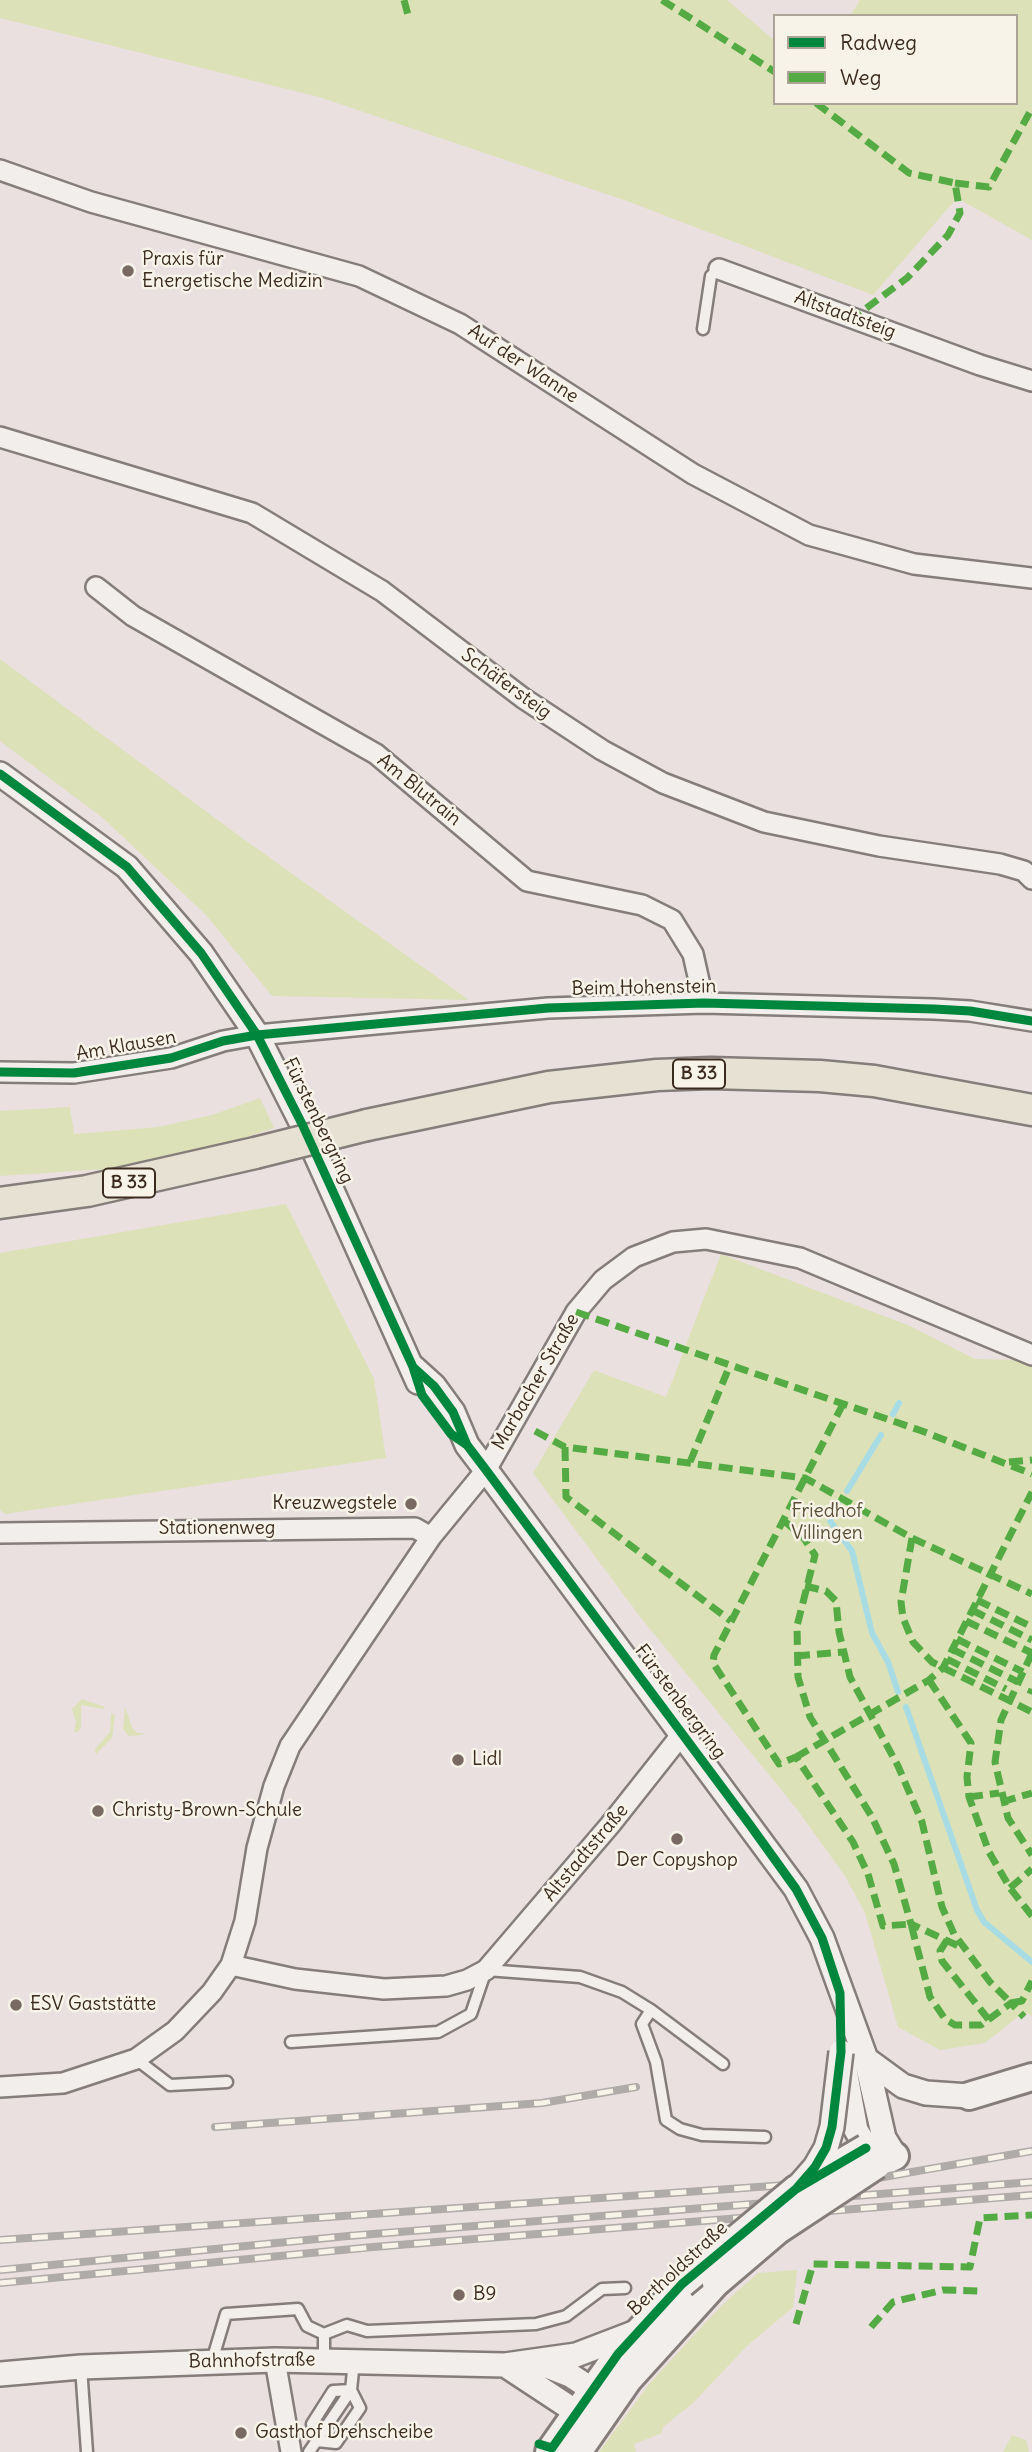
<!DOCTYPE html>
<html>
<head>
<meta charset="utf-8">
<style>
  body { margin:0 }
  #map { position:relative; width:1032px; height:2452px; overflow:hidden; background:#eae0e0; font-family:Delius,sans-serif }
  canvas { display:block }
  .legend { position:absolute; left:773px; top:14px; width:245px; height:91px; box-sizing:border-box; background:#f7f3e8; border:2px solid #aca397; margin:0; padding:9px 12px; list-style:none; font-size:21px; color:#3b2a1e }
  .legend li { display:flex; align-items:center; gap:14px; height:35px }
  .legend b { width:35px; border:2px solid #aca397 }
</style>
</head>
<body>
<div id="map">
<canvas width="1032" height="2452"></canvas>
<ul class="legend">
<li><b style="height:9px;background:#00873e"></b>Radweg</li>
<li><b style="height:9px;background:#55ab43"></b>Weg</li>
</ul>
</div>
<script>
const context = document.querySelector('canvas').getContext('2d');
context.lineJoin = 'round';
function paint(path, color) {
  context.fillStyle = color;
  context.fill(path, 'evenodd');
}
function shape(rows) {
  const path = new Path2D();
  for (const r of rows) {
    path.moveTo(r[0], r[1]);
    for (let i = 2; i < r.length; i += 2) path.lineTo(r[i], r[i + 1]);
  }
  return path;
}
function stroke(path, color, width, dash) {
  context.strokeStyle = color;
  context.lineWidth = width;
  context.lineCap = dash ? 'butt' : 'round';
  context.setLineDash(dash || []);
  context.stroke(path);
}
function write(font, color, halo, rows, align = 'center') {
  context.font = font + ' Delius,sans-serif';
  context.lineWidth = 5;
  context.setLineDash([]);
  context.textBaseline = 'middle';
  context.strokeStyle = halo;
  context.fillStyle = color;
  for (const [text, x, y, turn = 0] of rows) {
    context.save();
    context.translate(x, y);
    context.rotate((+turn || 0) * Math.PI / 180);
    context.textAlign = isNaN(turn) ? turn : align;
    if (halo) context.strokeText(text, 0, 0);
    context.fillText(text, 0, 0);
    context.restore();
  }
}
const green = shape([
  [0,0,727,0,775,41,775,103,1016,103,1016,16,850,16,860,0,1032,0,1032,240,957,198,873,295,627,201,319,97,0,18],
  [0,659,238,835,469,1000,272,996,206,915,103,818,0,741],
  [260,1098,274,1128,244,1138,106,1169,0,1176,0,1111,70,1107,74,1134,158,1127,212,1115],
  [286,1204,374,1379,386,1458,5,1514,0,1510,0,1253],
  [721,1254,910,1326,975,1359,1017,1360,1032,1367,1032,2016,1024,2012,985,2043,940,2050,898,2027,865,1913,845,1876,796,1808,641,1618,533,1473,594,1370,666,1397],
  [82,1699,105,1707,103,1709,81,1705,81,1727,77,1733,74,1731,76,1722,72,1709],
  [125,1707,132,1727,137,1733,144,1733,141,1735,129,1736,123,1729],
  [111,1713,115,1715,112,1738,96,1754,95,1749,110,1732],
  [797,2270,793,2307,747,2346,693,2403,663,2427,662,2433,634,2444,636,2452,599,2452,650,2383,721,2306,758,2273],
  [1012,2435,1026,2440,1029,2452,1003,2452]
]);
const stream = shape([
  [893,1414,899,1403],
  [847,1491,881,1435],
  [838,1505,830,1521,852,1551,872,1633,888,1662,898,1692],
  [906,1707,977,1910,984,1922,1032,1962]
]);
const service = shape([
  [703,329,711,276,719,269],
  [651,2010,642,2024,656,2062,666,2120,680,2129,702,2135,765,2137],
  [291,2042,438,2032,471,2014,486,1970,580,1977,622,1992,651,2010,723,2064],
  [136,2059,170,2085,227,2082],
  [324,2360,324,2334],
  [212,2361,226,2314,298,2309,307,2326,324,2334,347,2325,367,2331,536,2324,566,2316,602,2289,625,2288],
  [81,2367,87,2452],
  [351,2390,360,2408,336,2443,317,2441,312,2424,333,2391,351,2390],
  [309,2452,351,2390,354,2361]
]);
const minor = shape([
  [0,170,91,202,359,276,460,324,693,474,809,535,914,564,1032,578],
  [719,269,980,365,1032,381],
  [0,437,252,513,382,591,523,698,602,750,663,783,764,822,879,846,1000,864,1024,871,1032,879],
  [96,587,133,616,376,754,527,881,642,905,672,920,693,954,704,1003],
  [0,1072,74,1073,171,1058,223,1041,257,1035,548,1008,704,1003,934,1009,970,1011,1032,1021],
  [0,1533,415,1528,431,1537],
  [231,1965,295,1979,384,1989,446,1986,467,1980,486,1970,610,1825,682,1734],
  [0,2087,63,2083,136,2059,175,2031,212,1992,231,1965,245,1921,257,1848,274,1786,290,1746,431,1537,486,1470,576,1312,603,1280,634,1257,673,1242,706,1239,800,1258,1032,1355],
  [275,2360,291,2452]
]);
const tertiary = shape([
  [0,774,127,867,201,953,257,1035,303,1126,418,1382],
  [413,1367,434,1386,453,1412,467,1445,486,1470,796,1889,822,1938,866,2059,884,2138,895,2156],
  [843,2059,856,2130,875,2162],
  [866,2059,903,2086,926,2093,969,2096],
  [537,2362,570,2375,608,2400],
  [505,2365,590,2421],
  [0,2374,81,2367,275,2360,505,2365,576,2355,636,2332]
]);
const secondary = shape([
  [969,2096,1032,2077],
  [877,2165,895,2156],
  [549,2452,618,2354,682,2284],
  [578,2452,628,2380,716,2283]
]);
const primary = shape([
  [367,1125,549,1087,657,1075,711,1073,820,1076,874,1081,1032,1110],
  [0,1203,87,1191,255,1153]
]);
const rail = shape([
  [215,2127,542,2103,636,2087],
  [0,2240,872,2179,1032,2151],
  [0,2270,348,2236,1032,2182],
  [0,2283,373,2247,1032,2195]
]);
const tertiaryBridge = shape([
  [801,2183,815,2167,826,2148,832,2127,841,2052]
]);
const secondaryBridge = shape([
  [716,2283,777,2231,877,2165],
  [682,2284,796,2189,866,2148]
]);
const primaryBridge = shape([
  [255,1153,367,1125]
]);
const quiet = shape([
  [404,0,408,15],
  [662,0,775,72],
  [816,103,909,173,955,183,960,213,948,235,907,278,853,318],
  [955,183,989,187,1032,108],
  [576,1312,922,1431,1032,1474],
  [843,1404,714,1655,713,1663,779,1764,796,1757,853,1842,868,1874,883,1926,911,1924,930,1997,945,2019,955,2025,981,2025,1011,2003,1024,2017],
  [535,1431,565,1447,805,1478,912,1538,1032,1594],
  [565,1447,566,1497,731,1621],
  [690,1462,730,1365],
  [1009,1462,1032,1460],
  [783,1520,803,1537,815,1555,797,1626,798,1677,810,1717,872,1817,894,1864,911,1924,963,1948],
  [912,1538,901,1602,903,1618,913,1642,932,1662,1032,1712],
  [805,1586,826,1591,836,1601,839,1632,850,1677,898,1766,922,1822,942,1907,954,1934,990,1982,1011,2003,1022,2001,1032,1981],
  [977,1600,1032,1627],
  [972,1610,1032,1640],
  [966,1621,1032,1653],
  [957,1639,1023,1672],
  [952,1649,1018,1682],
  [1032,1653,1001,1720,995,1762,1008,1818,1032,1855],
  [796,1656,843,1652],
  [947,1659,1006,1689],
  [929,1680,971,1743,967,1777,969,1797,989,1852,1010,1888,1032,1916],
  [1030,1694,1032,1689],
  [796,1757,929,1680,943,1668,1032,1492],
  [969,1797,999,1793],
  [1002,1802,1032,1793],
  [1010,1888,1032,1869],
  [947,1940,940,1951,942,1961,989,2020],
  [796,2324,813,2264,970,2267,980,2218,1032,2215],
  [871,2327,893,2302,943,2290,979,2291]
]);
const cycleway = shape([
  [0,774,127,867,201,953,257,1035,303,1126,413,1367,422,1395,451,1434,467,1445],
  [0,1072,74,1073,171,1058,223,1041,257,1035,548,1008,704,1003,934,1009,970,1011,1032,1021],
  [413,1367,434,1386,453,1412,467,1445,486,1470,750,1825,796,1889,822,1938,840,1993,841,2052,832,2127,826,2148,815,2167,796,2189],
  [539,2444,552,2448,618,2354,682,2284,796,2189,866,2148]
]);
const markers = [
  [128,271,7,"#786a62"],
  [411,1504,7,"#786a62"],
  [458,1760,7,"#786a62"],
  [98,1811,7,"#786a62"],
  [677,1839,7,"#786a62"],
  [16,2005,7,"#786a62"],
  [459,2295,7,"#786a62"],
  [241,2433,7,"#786a62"]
];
const shields = [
  [699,1074,52],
  [129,1183,52]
];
const shieldNames = [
  ["B 33",699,1074],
  ["B 33",129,1183]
];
const poiNames = [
  ["Praxis für",142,260],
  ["Energetische Medizin",142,282],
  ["Kreuzwegstele",397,1504,"right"],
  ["Lidl",472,1760],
  ["Christy-Brown-Schule",112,1811],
  ["Der Copyshop",677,1861,"center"],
  ["ESV Gaststätte",30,2005],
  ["B9",473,2295],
  ["Gasthof Drehscheibe",255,2433]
];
const streetNames = [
  ["Altstadtsteig",845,315,20],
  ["Auf der Wanne",523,364,33],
  ["Schäfersteig",506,684,36],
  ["Am Blutrain",419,790,39],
  ["Beim Hohenstein",644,988,-1],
  ["Am Klausen",126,1046,-10],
  ["Fürstenbergring",318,1121,64],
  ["Marbacher Straße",536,1382,-60],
  ["Stationenweg",217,1529],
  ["Fürstenbergring",680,1702,53],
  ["Altstadtstraße",586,1853,-50],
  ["Bertholdstraße",678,2269,-43],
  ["Bahnhofstraße",252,2361,-1]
];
const parkNames = [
  ["Friedhof",827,1512],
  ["Villingen",827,1534]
];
paint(green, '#dce1b7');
stroke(stream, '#a8dce5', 6);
stroke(service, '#857d7a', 15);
stroke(minor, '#857d7a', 24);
stroke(tertiary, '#857d7a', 28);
stroke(secondary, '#857d7a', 32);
stroke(primary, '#857d7a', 35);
stroke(service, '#f1eeeb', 10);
stroke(minor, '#f1eeeb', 19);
stroke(tertiary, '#f1eeeb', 23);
stroke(secondary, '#f1eeeb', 26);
stroke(primary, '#e6e1d3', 30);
stroke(rail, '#afaba8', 8);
stroke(rail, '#f7f3e8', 5, [16]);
stroke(tertiaryBridge, '#857d7a', 28, []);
stroke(secondaryBridge, '#857d7a', 32, []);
stroke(primaryBridge, '#857d7a', 35, []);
stroke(tertiaryBridge, '#f1eeeb', 23);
stroke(secondaryBridge, '#f1eeeb', 26);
stroke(primaryBridge, '#e6e1d3', 30);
stroke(quiet, '#55ab43', 7, [14, 7]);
stroke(cycleway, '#00873e', 9);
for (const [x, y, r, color] of markers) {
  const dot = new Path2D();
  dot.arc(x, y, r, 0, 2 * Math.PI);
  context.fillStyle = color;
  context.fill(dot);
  stroke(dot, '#f7f3e8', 2.5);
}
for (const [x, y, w] of shields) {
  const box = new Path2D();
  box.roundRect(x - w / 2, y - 14.5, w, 29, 5);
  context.fillStyle = '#f7f3e8';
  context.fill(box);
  stroke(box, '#3b2a1e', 2);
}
write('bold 18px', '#3b2a1e', null, shieldNames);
write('19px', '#3b2a1e', '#f7f3e8', poiNames, 'left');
write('19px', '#3b2a1e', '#f7f3e8', streetNames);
write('19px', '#594f36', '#f7f3e8', parkNames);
</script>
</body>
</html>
